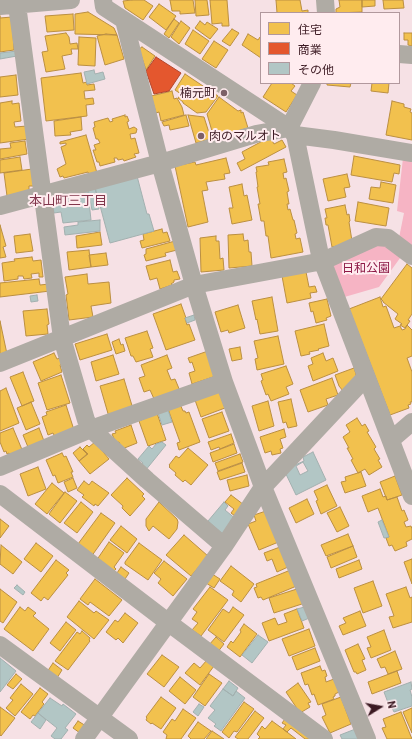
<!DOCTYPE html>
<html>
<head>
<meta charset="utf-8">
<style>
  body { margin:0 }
  #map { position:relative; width:412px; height:739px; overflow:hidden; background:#f6e1e5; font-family:Barlow,"Noto Sans JP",sans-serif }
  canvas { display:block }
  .legend { position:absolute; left:260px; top:12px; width:140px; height:72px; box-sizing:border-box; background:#ffecef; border:1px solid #b1989d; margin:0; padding:5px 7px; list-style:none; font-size:12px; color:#3c1a23 }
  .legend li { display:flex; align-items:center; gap:8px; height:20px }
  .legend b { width:20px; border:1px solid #b1989d }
  .north { position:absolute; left:360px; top:687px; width:40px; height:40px; -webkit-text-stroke:3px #ffecef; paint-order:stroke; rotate:79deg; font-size:11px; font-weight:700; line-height:16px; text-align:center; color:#3c1a23 }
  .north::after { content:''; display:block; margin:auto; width:14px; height:18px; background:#3c1a23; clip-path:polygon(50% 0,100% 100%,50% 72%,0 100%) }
</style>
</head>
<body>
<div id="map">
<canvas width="412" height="739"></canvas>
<ul class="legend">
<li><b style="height:11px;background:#f2c14e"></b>住宅</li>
<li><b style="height:11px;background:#e4572e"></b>商業</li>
<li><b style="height:11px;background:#b2c6c5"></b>その他</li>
</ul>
<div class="north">N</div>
</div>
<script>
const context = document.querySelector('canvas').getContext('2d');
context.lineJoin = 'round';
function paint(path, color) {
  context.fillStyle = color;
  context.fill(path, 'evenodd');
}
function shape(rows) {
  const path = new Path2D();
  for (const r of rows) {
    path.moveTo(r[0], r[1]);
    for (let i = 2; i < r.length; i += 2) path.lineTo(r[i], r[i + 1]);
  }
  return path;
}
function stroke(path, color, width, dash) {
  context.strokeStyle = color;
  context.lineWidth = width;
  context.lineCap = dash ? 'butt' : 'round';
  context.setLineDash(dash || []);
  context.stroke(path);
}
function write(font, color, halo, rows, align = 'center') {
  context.font = font + ' Barlow,"Noto Sans JP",sans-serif';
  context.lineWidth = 4;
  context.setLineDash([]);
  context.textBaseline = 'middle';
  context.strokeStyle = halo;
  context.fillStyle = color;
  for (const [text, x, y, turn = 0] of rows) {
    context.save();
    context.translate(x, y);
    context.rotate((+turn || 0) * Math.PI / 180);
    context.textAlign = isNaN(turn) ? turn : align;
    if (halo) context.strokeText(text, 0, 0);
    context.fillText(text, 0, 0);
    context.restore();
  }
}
const green = shape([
  [403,158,412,159,412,248,399,238,404,213,397,211],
  [377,240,403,254,379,287,341,298,332,261]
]);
const homes = shape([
  [132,0,144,0,153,6,143,20,125,8,123,1,132,0],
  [170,0,193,0,195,13,180,14,180,11,172,11,170,0],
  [195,0,207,0,209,15,196,16,195,0],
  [210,0,227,0,229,26,222,26,222,23,212,24,210,0],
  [276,0,300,0,302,11,308,10,308,13,277,13,276,0],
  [339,0,362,0,362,12,336,13,336,9,340,7,339,0],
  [362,0,375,0,375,6,362,7,362,0],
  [383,0,403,0,404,8,384,9,383,0],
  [159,4,176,16,166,30,149,17,159,4],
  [88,12,114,28,117,35,75,34,75,14,88,12],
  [73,14,74,30,47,32,45,16,73,14],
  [0,16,0,18,12,17,14,50,0,52,0,16],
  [174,19,179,23,169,38,164,34,174,19],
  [181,21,190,28,179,44,171,37,181,21],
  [200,21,205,25,207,22,218,29,210,39,195,28,200,21],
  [232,29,239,33,230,46,222,41,232,29],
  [193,30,209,41,200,54,185,44,193,30],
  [66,33,69,37,70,44,77,43,78,49,71,49,72,54,62,56,65,69,46,72,42,52,48,51,45,36,66,33],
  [404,33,412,33,412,46,408,45,408,40,404,40,404,33],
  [106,34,117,35,124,59,105,65,97,36,106,34],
  [248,34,258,40,260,37,261,37,261,58,242,45,248,34],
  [79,37,96,38,95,66,78,65,79,37],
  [214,41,228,50,216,68,202,59,214,41],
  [142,47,155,56,146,70,139,49,142,47],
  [81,73,83,83,87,82,87,85,94,84,95,90,84,91,85,99,93,98,94,104,86,105,87,116,46,121,41,78,81,73],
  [185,74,218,96,206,112,197,113,183,103,183,102,178,98,181,94,175,90,185,74],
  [16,75,18,95,0,97,0,77,16,75],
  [272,83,291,83,295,86,291,91,297,95,286,112,263,97,272,83],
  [327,83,351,83,350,87,327,85,327,83],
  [372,83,389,83,388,93,371,91,372,83],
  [172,91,174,99,177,98,182,107,184,115,161,121,159,112,156,113,151,96,172,91],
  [219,97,238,111,241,110,241,113,243,112,248,128,214,138,207,114,219,97],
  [12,101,12,104,19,103,21,121,14,122,15,127,27,126,29,139,0,143,0,103,12,101],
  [392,101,404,104,404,107,411,109,410,112,412,113,412,140,386,135,392,101],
  [125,115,125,117,127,116,129,121,127,122,129,129,134,127,137,129,136,133,130,134,131,139,135,138,139,153,134,154,136,157,124,161,123,159,118,160,117,158,114,158,115,162,100,166,99,162,97,162,93,150,96,150,94,145,100,143,98,139,96,139,93,128,95,127,94,122,108,118,110,122,113,121,112,119,125,115],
  [186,115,189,126,170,130,169,125,164,126,162,122,186,115],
  [188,115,204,117,211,139,196,143,188,115],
  [81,117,82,130,70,132,71,135,55,136,54,121,81,117],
  [86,135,97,173,89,176,88,172,64,178,63,176,60,177,57,169,66,164,61,147,66,145,66,143,60,144,60,142,86,135],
  [270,137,274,144,282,140,286,147,241,171,237,163,245,159,242,152,270,137],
  [25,141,27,154,0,159,0,149,11,148,10,143,25,141],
  [354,156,400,165,399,174,394,173,392,182,351,175,354,156],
  [20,157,22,170,0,173,0,160,20,157],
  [226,158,230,173,224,174,225,179,206,182,208,190,202,191,208,222,188,227,175,166,195,162,196,165,226,158],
  [284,159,287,172,283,173,284,179,286,178,289,191,287,192,289,204,287,204,288,210,290,209,293,220,294,220,297,233,295,234,296,239,300,238,303,252,271,258,268,236,266,236,264,221,261,221,258,204,260,204,257,187,258,187,256,172,257,172,256,167,269,165,268,162,284,159],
  [32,169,34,186,29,186,29,193,7,196,4,173,32,169],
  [347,174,350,187,344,188,346,197,328,201,323,179,347,174],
  [381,182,396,185,393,203,369,199,371,187,380,188,381,182],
  [242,184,244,196,247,195,252,220,232,224,229,208,233,208,229,187,242,184],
  [358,202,389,208,386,226,355,221,358,202],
  [345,205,347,215,349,214,350,221,349,222,352,241,343,245,332,247,328,225,326,225,325,218,327,218,325,209,345,205],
  [0,225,6,246,3,247,6,257,0,258,0,225],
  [162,229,163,233,167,232,170,241,142,248,140,241,144,240,143,234,162,229],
  [100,232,102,245,77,248,76,236,100,232],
  [30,234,33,251,16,253,14,236,30,234],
  [243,234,244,241,248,240,249,252,251,252,252,266,229,268,228,235,243,234],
  [216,236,216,241,219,241,220,259,223,258,224,270,201,272,200,238,216,236],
  [175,241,177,250,165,253,166,256,146,261,144,255,146,254,146,249,175,241],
  [89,250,91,267,69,270,67,252,89,250],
  [106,253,108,265,91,267,89,255,106,253],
  [32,257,33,261,41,260,43,277,39,277,39,273,31,274,32,278,24,279,23,276,18,276,18,279,4,281,2,263,15,261,14,259,32,257],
  [170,260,173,272,177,271,180,279,174,280,174,282,171,284,172,285,160,289,157,278,150,280,146,266,170,260],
  [407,264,412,268,412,314,408,320,410,321,405,328,400,325,402,324,395,319,398,314,383,302,383,301,381,299,407,264],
  [306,272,309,287,315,286,317,292,310,293,311,298,287,303,282,276,306,272],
  [87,274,88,284,109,282,111,303,91,306,93,317,69,320,66,295,68,294,65,277,87,274],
  [39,279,40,285,49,284,50,291,0,297,0,283,39,279],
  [272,297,278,331,260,334,257,319,256,320,252,301,272,297],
  [380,297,383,307,386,306,394,328,400,326,402,330,405,329,407,325,412,330,412,356,407,358,412,372,412,402,410,402,411,404,408,405,409,408,390,415,349,309,380,297],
  [327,299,331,316,326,318,327,320,316,323,313,311,311,312,309,303,327,299],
  [181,304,186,318,185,318,187,325,189,324,195,340,166,350,153,314,181,304],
  [238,305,245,328,229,333,228,330,221,332,215,312,238,305],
  [47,309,49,324,47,325,48,334,26,336,23,311,47,309],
  [0,321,7,354,0,357,0,321],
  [324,324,329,346,318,349,319,350,309,352,310,354,301,356,295,331,324,324],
  [147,331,153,348,150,349,153,357,136,362,133,356,131,356,125,338,147,331],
  [107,334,112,350,80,360,75,344,107,334],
  [278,336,284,364,257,370,255,359,258,358,254,341,278,336],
  [119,339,121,345,123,344,125,351,116,354,112,342,119,339],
  [240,347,242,359,232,361,229,349,240,347],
  [208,351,216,376,192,384,189,373,195,371,192,362,190,363,188,358,208,351],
  [54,353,57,359,60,358,62,364,60,365,62,372,41,381,33,362,54,353],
  [323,353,326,361,333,358,338,371,313,381,308,366,313,364,311,358,323,353],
  [113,355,119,374,96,381,91,362,113,355],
  [167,355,172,368,167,370,171,380,175,379,180,391,155,401,150,390,144,392,139,378,145,376,141,365,167,355],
  [286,366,293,384,286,387,289,394,271,401,268,394,266,395,261,381,263,380,261,374,286,366],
  [354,368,356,374,355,380,343,391,339,386,335,375,354,368],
  [23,372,34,401,22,406,10,377,23,372],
  [61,375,70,403,47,410,38,383,61,375],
  [332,378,338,395,326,399,328,405,308,412,300,390,332,378],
  [124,379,133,409,109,417,100,386,124,379],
  [6,388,19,423,0,431,0,391,6,388],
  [219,391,225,408,201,417,195,400,219,391],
  [291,399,297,426,288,428,286,422,283,423,278,402,291,399],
  [268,401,274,426,259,431,252,406,268,401],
  [31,402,40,424,26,430,17,408,31,402],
  [180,404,183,411,185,411,186,413,189,412,200,442,179,450,177,443,180,442,168,409,180,404],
  [66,405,74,430,55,437,53,433,48,435,42,417,47,415,46,412,66,405],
  [222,412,229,431,209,438,202,419,222,412],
  [157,413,166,440,148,446,139,421,157,413],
  [357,418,362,426,365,424,369,431,367,432,376,447,374,449,380,459,378,460,382,467,369,475,365,469,358,473,351,460,353,459,347,448,349,448,343,437,350,432,346,425,357,418],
  [131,425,137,443,122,449,119,442,116,443,112,434,116,433,115,431,131,425],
  [13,428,23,452,11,457,9,453,7,454,6,451,4,452,0,442,0,433,13,428],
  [39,428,46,446,30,452,23,435,39,428],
  [284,429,286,437,280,439,283,448,280,449,281,453,272,455,271,451,265,453,260,437,284,429],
  [231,434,234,443,220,449,219,447,211,450,208,442,231,434],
  [95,442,109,459,90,474,79,461,88,454,83,449,87,445,89,447,95,442],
  [234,444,237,453,213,462,210,453,234,444],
  [80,447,87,454,79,461,73,453,80,447],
  [188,448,208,465,191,485,185,480,183,482,175,475,176,473,169,467,170,466,169,465,176,456,179,458,188,448],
  [62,453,64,457,66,456,73,472,71,472,73,477,58,483,55,475,53,476,46,460,62,453],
  [240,454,243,462,218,471,215,463,240,454],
  [242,463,245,472,220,480,217,472,242,463],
  [38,467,46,489,28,496,20,474,38,467],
  [361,472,366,486,345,493,341,482,346,481,345,477,361,472],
  [247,475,249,486,230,491,227,480,247,475],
  [395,476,402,495,387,500,380,482,395,476],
  [73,478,77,488,68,492,64,482,73,478],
  [127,478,144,494,142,496,145,499,130,516,122,508,123,506,111,495,127,478],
  [84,481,89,485,92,481,109,493,98,506,95,504,94,506,82,497,84,495,77,490,84,481],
  [52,483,64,493,47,514,35,504,52,483],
  [327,485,337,506,321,514,316,501,318,500,314,491,327,485],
  [380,489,383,497,386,496,387,500,397,497,402,511,404,510,408,520,404,522,406,527,411,526,412,529,412,539,406,542,407,546,395,551,392,545,389,546,386,538,389,537,378,508,368,512,362,496,380,489],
  [65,492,77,501,60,523,49,514,65,492],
  [231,495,248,508,239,519,231,513,234,509,225,502,231,495],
  [307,499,314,514,296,523,289,508,307,499],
  [81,502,93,512,77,533,64,523,81,502],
  [159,502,177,519,178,522,177,529,169,539,153,526,149,531,146,526,146,519,159,502],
  [340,507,349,526,337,532,327,513,340,507],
  [269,510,281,541,259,550,248,524,256,521,254,515,269,510],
  [101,513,115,523,91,557,78,544,101,513],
  [0,519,9,526,0,538,0,519],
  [121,526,137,539,127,553,110,540,121,526],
  [348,534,353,546,326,556,321,545,348,534],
  [184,535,208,556,191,576,166,555,184,535],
  [109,542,124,553,114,567,116,569,112,573,96,561,109,542],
  [36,543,53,556,41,572,24,559,36,543],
  [139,543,162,560,148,580,125,564,125,562,139,543],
  [1,545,22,562,13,574,0,564,1,545],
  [353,546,357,557,331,568,327,557,353,546],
  [280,547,288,567,277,572,272,559,267,561,264,553,280,547],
  [412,559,412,584,404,562,412,559],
  [56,560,69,570,66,573,68,575,48,600,44,597,41,601,31,593,56,560],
  [359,560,362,569,339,578,336,569,359,560],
  [164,561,187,579,173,596,158,583,161,579,154,573,164,561],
  [231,566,254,584,241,602,232,595,234,591,220,581,231,566],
  [121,567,129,573,123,582,115,576,121,567],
  [293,569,299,585,263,600,261,597,258,598,254,588,257,587,256,584,293,569],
  [212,574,220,579,214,588,206,583,212,574],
  [95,579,122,600,109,616,90,602,88,605,80,599,95,579],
  [373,581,382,606,363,613,354,588,373,581],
  [210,587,228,600,201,636,192,630,198,623,192,619,197,612,193,609,210,587],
  [406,587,410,598,412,597,412,622,393,628,389,617,394,616,386,594,406,587],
  [300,588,305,603,274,613,269,598,300,588],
  [0,589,17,602,3,623,0,621,0,589],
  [79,601,94,613,96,611,109,620,94,639,67,617,79,601],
  [20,607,25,611,28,607,36,613,33,616,49,629,33,651,4,629,20,607],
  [233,607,244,615,224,642,208,630,223,609,229,613,233,607],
  [297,609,304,628,269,641,262,623,275,618,278,625,287,622,284,614,297,609],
  [360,611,366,626,343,635,339,626,346,623,343,618,360,611],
  [125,613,138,623,123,643,118,638,116,640,106,632,115,620,118,622,125,613],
  [66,622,76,630,60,651,50,643,66,622],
  [244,624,257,634,240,657,227,647,231,641,233,643,241,632,240,630,244,624],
  [309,629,315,646,289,656,282,639,309,629],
  [384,630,391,650,371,658,367,648,371,647,367,637,384,630],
  [82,631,90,638,89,640,90,641,68,670,55,661,77,632,80,634,82,631],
  [216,637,224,644,217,653,208,646,216,637],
  [358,644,365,659,362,660,366,670,357,674,356,672,354,672,345,650,358,644],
  [315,648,320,661,297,670,292,657,315,648],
  [395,651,402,669,388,674,385,667,381,668,377,659,395,651],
  [162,655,179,667,164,687,147,674,162,655],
  [207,660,214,666,200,685,185,673,194,663,200,668,207,660],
  [53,663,62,670,57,678,47,672,53,663],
  [320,666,322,671,325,670,327,676,325,677,326,682,334,679,339,692,335,694,335,696,333,697,334,699,318,705,314,694,312,695,308,684,305,685,301,673,320,666],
  [397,671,401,683,372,694,368,682,397,671],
  [16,674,22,679,13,689,7,685,16,674],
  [209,674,222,683,205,706,193,697,209,674],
  [180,677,196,690,185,704,169,691,180,677],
  [298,683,311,702,308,703,310,707,300,713,286,692,298,683],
  [21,684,33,694,15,716,6,708,13,700,10,698,21,684],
  [40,688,48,694,42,702,44,704,35,716,33,715,30,719,21,712,40,688],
  [161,697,176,708,161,729,152,723,151,724,146,720,147,718,146,717,161,697],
  [341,697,351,724,330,733,322,717,326,715,322,704,341,697],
  [244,702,254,709,237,732,234,731,229,738,222,732,244,702],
  [0,707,15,718,1,736,0,735,0,707],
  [412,708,412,733,403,712,412,708],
  [183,709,196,718,181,739,166,739,167,735,163,732,172,719,175,721,183,709],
  [255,711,264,718,248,739,238,739,235,737,255,711],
  [401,712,412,739,387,739,382,728,386,727,383,719,401,712],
  [285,719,311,739,305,739,291,728,287,732,283,729,286,725,282,723,285,719],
  [78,721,86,726,80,733,73,728,78,721],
  [272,721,283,729,296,739,258,739,260,737,257,734,262,726,265,729,272,721],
  [198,722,211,731,204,739,191,739,188,736,198,722],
  [212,731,224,739,206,739,212,731]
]);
const shops = shape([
  [156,57,181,73,169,91,154,94,146,71,156,57]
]);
const building = shape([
  [17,51,17,56,0,59,0,53,17,51],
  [94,70,95,74,103,72,105,79,87,84,84,72,94,70],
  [137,176,147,214,149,214,154,231,110,243,95,187,137,176],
  [95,188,99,209,92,210,88,189,95,188],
  [88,192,91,220,63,223,61,212,54,213,52,200,73,197,73,193,88,192],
  [100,220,100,231,65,235,64,227,78,225,78,222,100,220],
  [37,295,38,301,31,302,30,296,37,295],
  [194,315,195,320,187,323,185,318,194,315],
  [168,410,172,422,162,425,158,413,168,410],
  [162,442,166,445,145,471,140,467,143,463,138,459,149,446,152,449,156,444,162,442],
  [313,452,326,480,296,495,284,470,304,461,303,457,313,452],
  [303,462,308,471,300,475,296,466,303,462],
  [224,502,228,506,225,510,237,520,224,535,208,521,224,502],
  [382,520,389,537,384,538,378,522,382,520],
  [17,585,25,592,23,595,14,588,17,585],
  [308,606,312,617,302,621,297,609,308,606],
  [258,635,268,642,252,663,242,655,258,635],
  [0,658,16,671,0,692,0,658],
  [229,681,238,688,233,696,223,689,229,681],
  [411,682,412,689,410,690,412,697,412,706,394,712,392,708,390,708,384,692,411,682],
  [223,689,233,696,236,691,245,698,221,731,214,726,216,724,208,718,215,710,210,706,223,689],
  [50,698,62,706,63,704,76,714,65,728,68,730,61,739,55,739,51,736,57,728,38,713,50,698],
  [199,704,204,707,198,716,193,712,199,704],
  [38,713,46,720,40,729,31,722,38,713],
  [358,728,362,739,342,739,340,735,358,728]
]);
const minor = shape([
  [103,0,104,7,289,128,295,135,334,140,412,153],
  [325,0,326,13],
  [17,5,62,338,86,420,91,429,147,480,224,546],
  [0,6,71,0],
  [124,20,160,163,194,285,224,382,263,487,367,739],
  [399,54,412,55],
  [295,135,320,255,412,496],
  [0,206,160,163,256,134,289,128,312,83],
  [0,363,194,285,323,261,376,237,388,238,412,256],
  [391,440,412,422],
  [0,467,91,429,224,382],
  [0,494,169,623,324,739],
  [0,645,129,739],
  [84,739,224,546,263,487,366,377]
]);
const markers = [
  [224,93,4,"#7d6067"],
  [201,136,4,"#7d6067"]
];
const poiNames = [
  ["楠元町",216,93],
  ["肉のマルオト",209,136,"left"]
];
const parkNames = [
  ["日和公園",366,268]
];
const neighbourhoodNames = [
  ["本山町三丁目",68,201]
];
paint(green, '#f6b4c4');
paint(homes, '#f2c14e');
stroke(homes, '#bb8f41', 1);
paint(shops, '#e4572e');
stroke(shops, '#b2452b', 1);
paint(building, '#b2c6c5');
stroke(building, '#a2b0af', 1);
stroke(minor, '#afaba4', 18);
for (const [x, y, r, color] of markers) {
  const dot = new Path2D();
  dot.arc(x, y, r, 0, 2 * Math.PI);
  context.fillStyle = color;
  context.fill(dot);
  stroke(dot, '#ffecef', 1.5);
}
write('12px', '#3c1a23', '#ffecef', poiNames, 'right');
write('12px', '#8c1845', '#ffecef', parkNames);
write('13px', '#82364c', '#ffecef', neighbourhoodNames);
</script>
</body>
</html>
